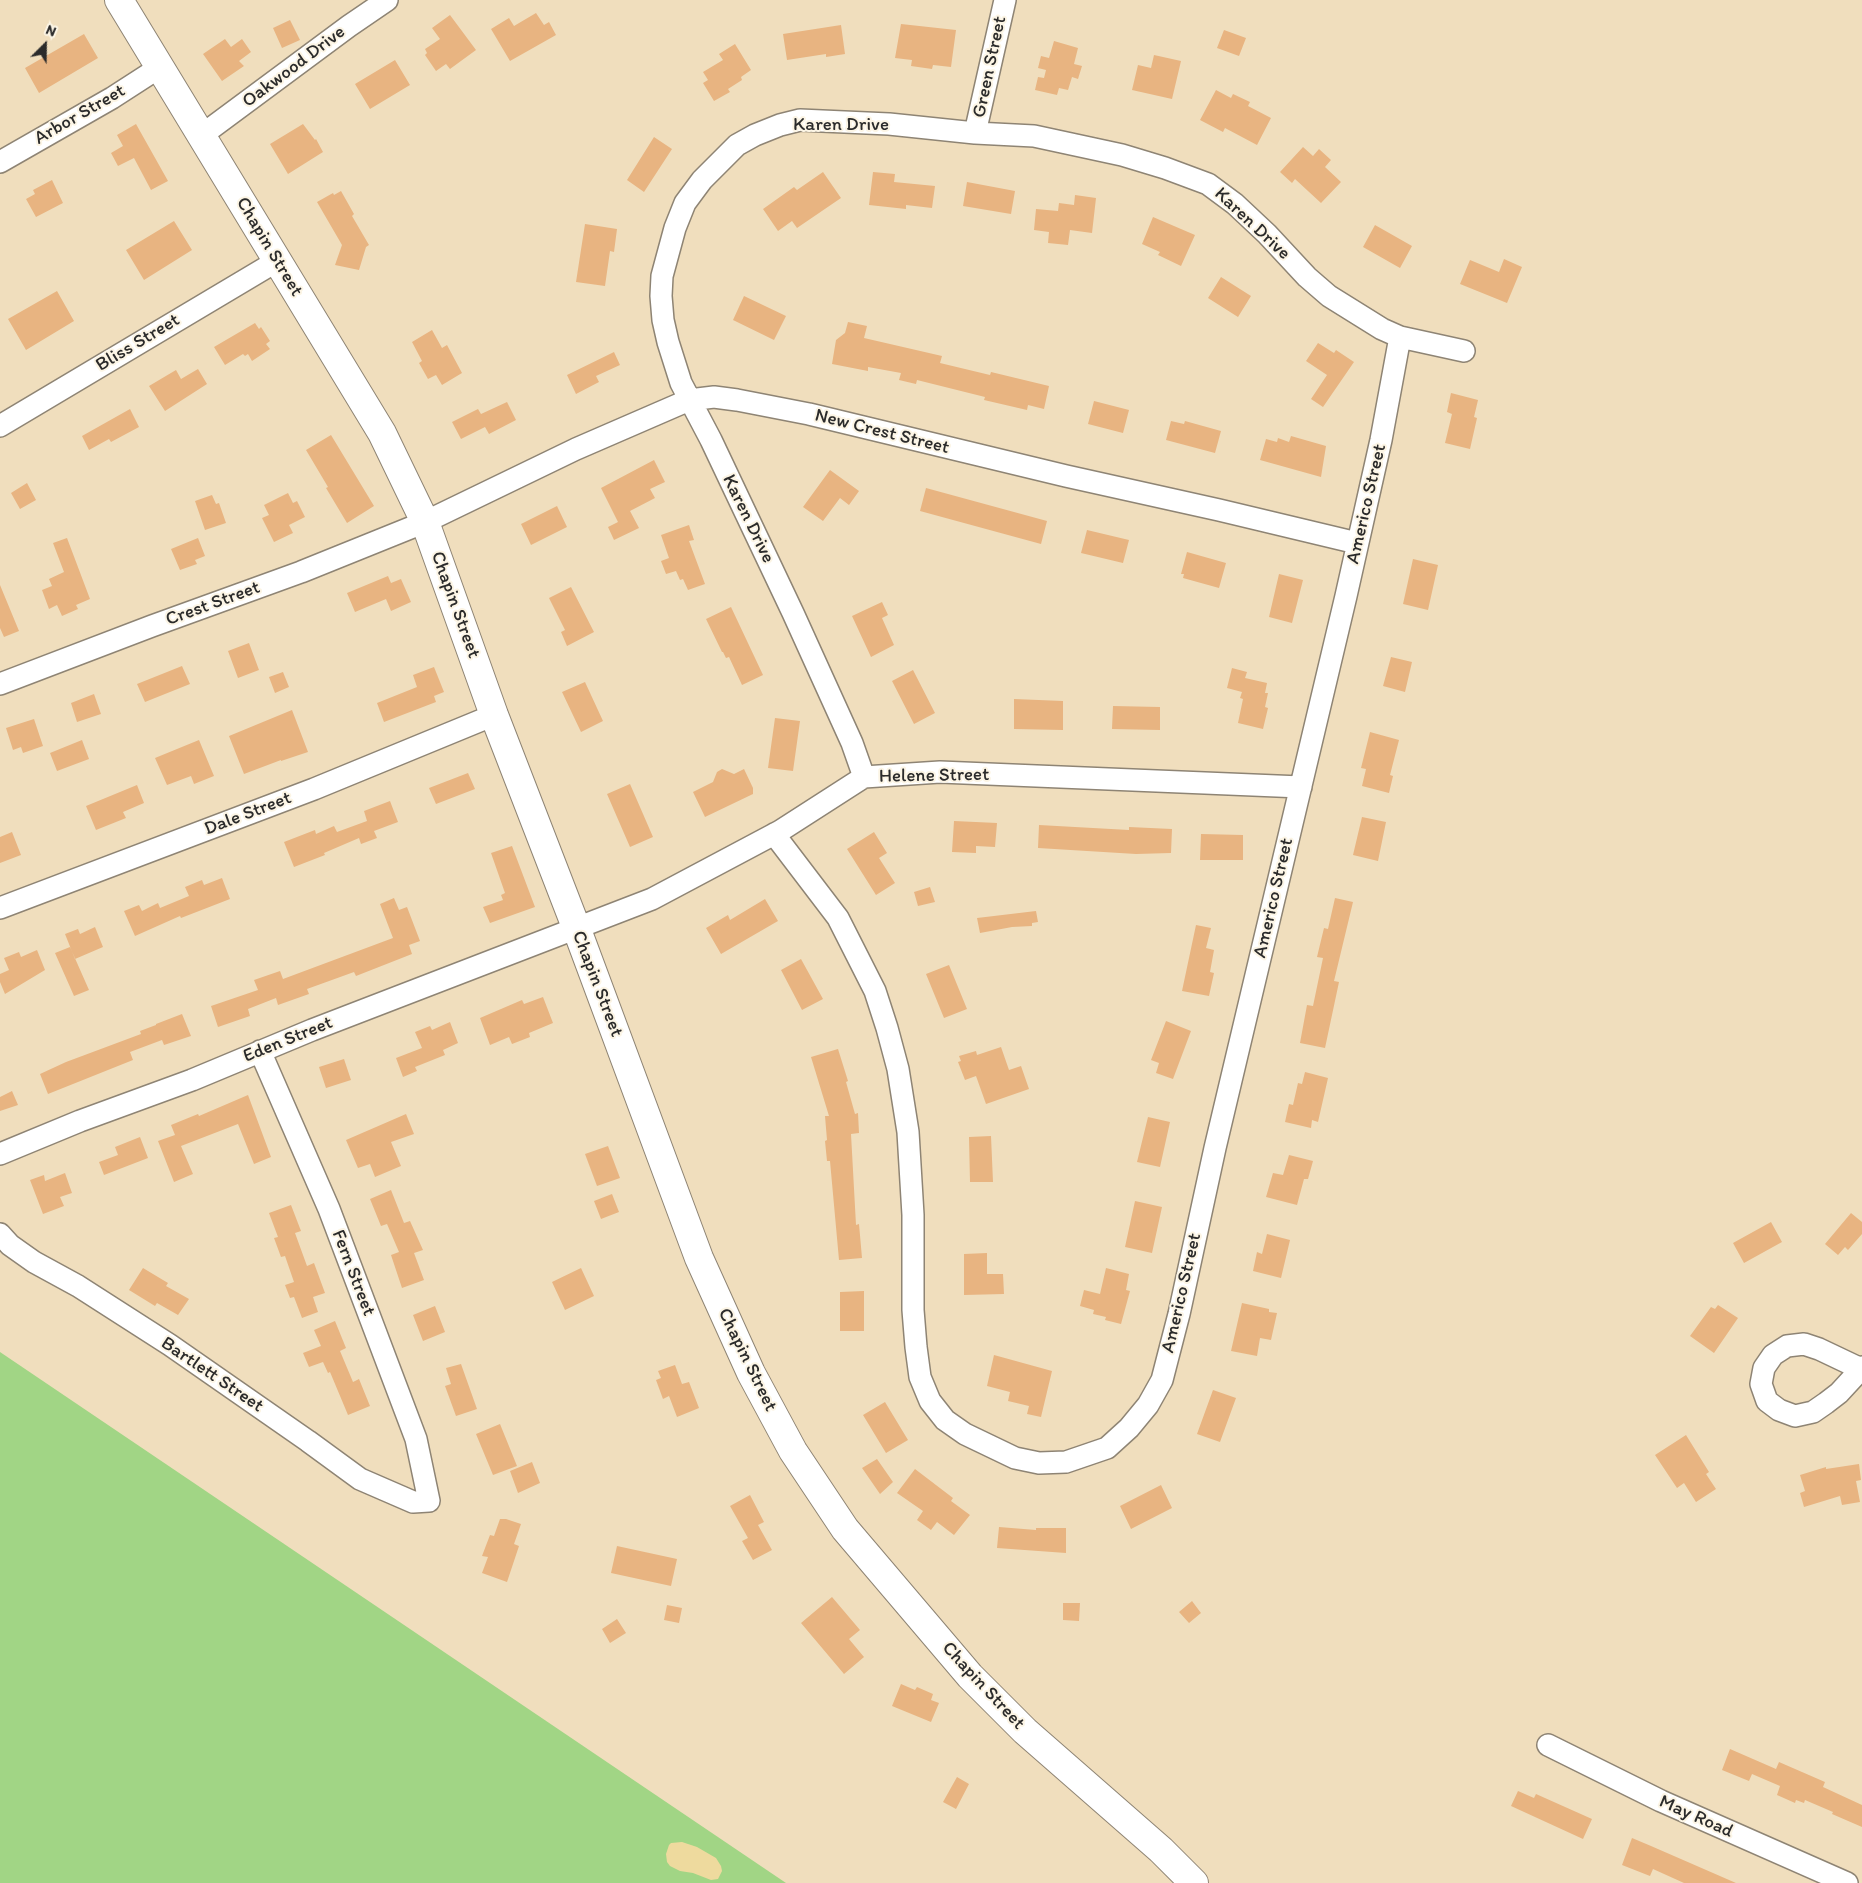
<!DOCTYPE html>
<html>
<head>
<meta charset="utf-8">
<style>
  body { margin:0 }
  #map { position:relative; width:1862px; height:1883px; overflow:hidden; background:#f0debd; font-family:Itim,sans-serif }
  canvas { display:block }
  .north { position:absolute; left:20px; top:20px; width:50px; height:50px; -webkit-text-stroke:4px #fcf5e5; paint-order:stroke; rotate:23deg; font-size:14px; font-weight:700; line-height:20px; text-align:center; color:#2b2b2b }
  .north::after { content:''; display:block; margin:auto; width:18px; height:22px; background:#2b2b2b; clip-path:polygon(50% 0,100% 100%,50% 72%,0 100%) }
</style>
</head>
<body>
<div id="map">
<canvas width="1862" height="1883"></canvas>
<div class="north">N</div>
</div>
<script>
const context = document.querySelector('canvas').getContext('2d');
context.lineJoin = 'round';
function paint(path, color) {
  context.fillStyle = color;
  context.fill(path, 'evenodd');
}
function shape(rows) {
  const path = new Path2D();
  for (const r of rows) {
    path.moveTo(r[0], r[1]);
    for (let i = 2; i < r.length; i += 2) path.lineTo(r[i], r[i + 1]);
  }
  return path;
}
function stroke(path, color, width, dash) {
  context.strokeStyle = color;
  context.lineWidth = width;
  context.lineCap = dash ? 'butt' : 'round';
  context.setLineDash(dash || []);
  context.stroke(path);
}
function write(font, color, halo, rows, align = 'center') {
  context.font = font + ' Itim,sans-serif';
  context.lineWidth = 4;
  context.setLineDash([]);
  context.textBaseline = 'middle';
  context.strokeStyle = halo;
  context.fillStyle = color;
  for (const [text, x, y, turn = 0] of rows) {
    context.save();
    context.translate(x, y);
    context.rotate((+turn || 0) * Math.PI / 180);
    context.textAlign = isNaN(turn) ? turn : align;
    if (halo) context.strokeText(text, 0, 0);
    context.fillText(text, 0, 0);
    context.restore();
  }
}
const green = shape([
  [0,1352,786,1883,0,1883]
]);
const sand = shape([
  [682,1842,697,1847,716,1858,721,1866,722,1871,718,1879,711,1880,693,1873,680,1871,670,1866,667,1862,666,1854,669,1845,671,1843]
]);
const building = shape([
  [536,13,544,25,549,22,556,35,510,61,491,29,509,18,514,26],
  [450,15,476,50,450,69,446,64,436,71,425,55,427,53,425,49,440,39,432,28],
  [290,20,300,40,282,48,273,28],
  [901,24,956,30,951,67,933,65,932,69,911,66,912,60,895,58],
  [841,25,845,54,826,57,826,54,787,60,783,34],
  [1224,30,1246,38,1239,56,1217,48],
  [84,34,98,58,39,93,25,68],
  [225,39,231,47,242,39,251,52,239,61,244,66,222,81,203,54],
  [1054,41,1078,48,1074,64,1082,66,1078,79,1072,77,1068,90,1059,88,1057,95,1035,90,1038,77,1044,78,1046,70,1038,68,1041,56,1049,58],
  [735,44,751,70,741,77,742,80,728,89,730,92,714,101,703,83,708,80,703,72,723,60,719,54],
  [1154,55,1181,61,1172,99,1132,90,1138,65,1151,68],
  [395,60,410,85,370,109,355,84],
  [1216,90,1231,98,1233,94,1250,102,1248,106,1271,118,1257,145,1225,128,1223,132,1200,120],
  [136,124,168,181,151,190,134,158,118,166,111,153,123,146,117,135],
  [303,124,315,140,316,139,323,152,288,174,270,144],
  [654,137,672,149,644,192,627,180],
  [1303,147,1313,156,1319,149,1331,160,1325,167,1341,182,1321,203,1295,179,1292,183,1280,172],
  [823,172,841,198,797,228,792,221,778,231,763,209,794,187,797,190],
  [873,172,895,174,894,182,935,186,932,208,906,205,906,209,869,205],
  [52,180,63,203,36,217,26,199,35,194,33,190],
  [967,182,1015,191,1011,214,963,206],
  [341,191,354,214,352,216,369,245,366,247,359,270,335,265,342,245,317,202,333,193,334,195],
  [1075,195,1096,198,1092,233,1070,230,1068,245,1048,243,1049,232,1034,230,1036,209,1058,211,1059,203,1074,205],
  [1153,217,1195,235,1181,266,1158,255,1160,252,1142,244],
  [174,221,192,250,144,280,126,250],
  [585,224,617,229,614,252,610,251,605,286,576,282],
  [1375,225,1412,246,1400,268,1363,247],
  [1504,259,1522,267,1507,303,1460,284,1470,260,1499,272],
  [1221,277,1251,296,1238,317,1208,298],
  [57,291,74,321,26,350,8,319],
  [744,296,786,316,774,340,733,320],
  [848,322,867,326,864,338,942,356,940,363,990,375,991,372,1049,386,1044,409,1028,405,1027,410,984,400,985,397,917,380,916,384,899,380,901,373,868,367,868,371,832,364,836,340,845,333],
  [255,323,259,329,261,327,270,341,266,344,270,349,252,361,248,354,245,356,243,354,225,365,214,347],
  [432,330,442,348,447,345,462,373,442,385,436,375,428,379,419,363,422,361,412,342],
  [1318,343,1334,353,1336,350,1354,362,1323,407,1311,399,1327,375,1306,361],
  [614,352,620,365,596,376,599,382,576,394,567,375],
  [198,369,207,384,165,411,149,386,176,370,181,379],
  [1451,393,1478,400,1474,417,1477,418,1470,449,1445,443,1452,414,1447,412],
  [1094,401,1129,410,1123,433,1088,424],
  [507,402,516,420,489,434,485,427,461,439,452,422,478,409,481,414],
  [130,409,139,427,111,442,109,439,89,450,82,436],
  [1171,421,1184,424,1185,421,1221,431,1215,453,1166,440],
  [331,435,374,506,347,523,326,488,328,487,306,450],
  [1291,436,1326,446,1321,477,1260,460,1266,439,1277,442,1278,438,1289,442],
  [654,460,665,482,650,489,655,498,630,511,639,528,614,540,608,527,618,522,601,488],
  [830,470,859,491,849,505,840,498,823,521,803,507],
  [27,483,36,500,20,509,11,493],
  [926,488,1047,521,1041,544,920,511],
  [288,493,293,503,297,501,305,517,289,525,293,533,274,542,262,518,269,515,264,505],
  [212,495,216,504,219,503,226,523,205,530,195,501],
  [557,506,567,527,531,545,521,524],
  [689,525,694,540,689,541,705,584,688,590,683,579,680,580,676,571,666,574,661,561,669,558,661,535],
  [1087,530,1129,540,1123,563,1081,553],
  [67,538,90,599,76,605,78,609,62,616,57,605,49,609,42,590,52,586,49,579,64,572,53,543],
  [198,538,205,556,195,560,197,564,180,570,171,549],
  [1187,552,1226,563,1219,588,1183,578,1184,574,1181,574],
  [1413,559,1438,565,1428,610,1403,604],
  [1279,574,1303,580,1292,623,1269,617],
  [388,576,391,583,401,579,411,602,391,611,386,599,355,612,347,593],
  [0,585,19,631,4,637,0,628],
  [571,587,594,632,567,646,561,632,565,630,549,598],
  [882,602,888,615,882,618,894,645,871,657,852,616],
  [731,607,763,675,742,685,729,657,726,658,723,652,722,652,706,619],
  [249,643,259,670,238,678,228,651],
  [1391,657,1412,662,1405,692,1383,686],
  [182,666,190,684,145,702,137,684],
  [434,667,444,692,434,696,436,702,384,722,377,703,417,687,413,675],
  [1232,668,1247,672,1245,678,1267,683,1265,693,1268,693,1265,707,1268,708,1263,729,1238,723,1243,699,1240,698,1242,692,1227,688],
  [913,670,935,713,914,724,892,681],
  [283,672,289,687,275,693,269,677],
  [585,682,603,721,581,732,562,692],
  [94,694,101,714,77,722,71,703],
  [1014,699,1063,701,1063,730,1014,729],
  [1113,706,1160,707,1160,730,1112,729],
  [292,710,308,752,281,761,281,760,244,774,229,736],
  [775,718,800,721,793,771,768,768],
  [34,719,43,746,23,753,21,747,13,750,6,728],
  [1370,732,1399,740,1390,775,1393,776,1389,793,1362,786,1366,769,1361,768],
  [82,740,89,759,57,771,50,753],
  [199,740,214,776,194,784,191,776,167,785,155,758],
  [722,769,734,774,744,769,753,788,753,794,705,817,693,792,713,782,717,772],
  [468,773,475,789,436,804,429,788],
  [630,784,653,837,630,847,607,794],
  [137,785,144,803,123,812,126,818,96,830,86,806],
  [390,801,398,822,374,831,377,838,361,844,359,838,324,853,325,855,294,867,284,842,315,830,316,834,334,826,337,832,367,821,364,811],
  [1362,817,1386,822,1378,861,1353,855],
  [954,821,997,823,995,847,976,846,976,853,952,852],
  [1039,825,1129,830,1129,827,1172,829,1171,853,1136,854,1038,848],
  [12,832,21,855,0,863,0,837],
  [874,832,887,853,879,858,895,883,876,895,847,849],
  [1201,834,1243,835,1243,860,1200,860],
  [512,846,535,907,490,923,483,907,503,900,501,895,505,893,491,853],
  [222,878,230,899,181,918,180,916,135,936,124,911,139,905,142,911,158,903,160,908,189,896,185,887,202,880,204,885],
  [930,887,935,902,918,906,914,892],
  [394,898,399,910,407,907,420,941,409,945,412,954,356,976,354,972,307,989,309,994,278,1005,276,998,248,1009,250,1016,218,1027,211,1006,258,990,254,980,280,971,283,979,393,938,380,904],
  [1335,898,1353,902,1334,981,1339,982,1325,1048,1300,1043,1307,1005,1313,1006,1323,958,1317,957,1324,928,1328,929],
  [765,899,778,921,721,954,706,928,728,915,730,920],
  [1036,911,1038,922,1032,923,1032,926,1012,927,980,933,977,918],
  [1196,925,1211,928,1206,948,1214,950,1210,972,1214,973,1209,996,1182,991],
  [95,927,103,947,75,959,65,934,78,929,80,934],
  [70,947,89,990,74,996,55,953],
  [37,950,45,970,5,994,0,982,0,974,9,970,4,958,19,952,21,957],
  [801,959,823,999,802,1010,781,970],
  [949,965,967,1009,944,1018,926,974],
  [543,997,553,1023,529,1033,530,1037,512,1044,509,1037,490,1045,480,1018,522,1000,524,1004],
  [182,1014,191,1036,164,1045,162,1040,130,1052,133,1060,48,1094,40,1074,66,1062,141,1034,140,1031,156,1025,156,1024],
  [1166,1021,1191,1031,1173,1079,1156,1073,1159,1063,1151,1060],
  [450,1022,458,1043,443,1050,445,1055,415,1067,417,1071,403,1077,396,1058,422,1048,415,1032,430,1026,432,1030],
  [1001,1047,1009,1070,1021,1066,1029,1089,986,1104,976,1076,965,1080,958,1062,961,1061,959,1056,976,1051,977,1055],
  [838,1049,848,1081,846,1082,855,1114,858,1113,859,1133,851,1134,856,1225,859,1224,862,1258,839,1260,830,1161,827,1161,825,1141,827,1140,825,1116,829,1116,811,1057],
  [344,1059,351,1080,326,1088,319,1067],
  [1305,1072,1328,1078,1318,1122,1312,1120,1311,1128,1285,1122,1289,1104,1293,1105,1298,1083,1302,1084],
  [12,1091,18,1105,0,1111,0,1097],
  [248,1095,271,1157,254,1164,238,1124,181,1146,193,1174,174,1182,158,1141,175,1135,171,1125,198,1114,199,1116],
  [406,1114,414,1134,391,1142,401,1166,375,1177,370,1164,358,1168,346,1140],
  [1148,1117,1170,1122,1160,1167,1137,1162],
  [991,1136,993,1182,970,1182,969,1137],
  [140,1137,148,1158,104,1175,99,1162,118,1155,115,1147],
  [608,1146,620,1178,597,1186,585,1154],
  [1289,1155,1313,1161,1308,1179,1304,1179,1297,1205,1266,1197,1273,1173,1283,1175],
  [65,1173,72,1193,60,1197,64,1206,43,1214,30,1180,44,1175,45,1181],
  [391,1190,404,1223,410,1221,423,1250,414,1253,424,1280,402,1288,391,1255,399,1252,387,1224,381,1226,370,1199],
  [612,1194,619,1212,601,1219,594,1201],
  [1135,1201,1162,1207,1152,1253,1125,1247],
  [291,1205,301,1231,295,1233,307,1266,314,1263,325,1293,313,1297,318,1312,302,1318,294,1297,290,1298,285,1285,294,1282,285,1256,281,1257,274,1238,278,1237,269,1213],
  [1851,1213,1862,1222,1862,1234,1848,1250,1845,1247,1838,1255,1825,1244],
  [1771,1222,1782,1242,1744,1263,1733,1243],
  [1267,1234,1290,1240,1281,1278,1253,1271,1257,1252,1262,1254],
  [987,1253,987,1274,1003,1274,1004,1294,964,1295,964,1254],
  [143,1268,168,1283,166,1286,189,1299,178,1315,157,1303,155,1306,129,1290],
  [581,1268,594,1296,565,1310,552,1282],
  [1106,1268,1129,1274,1126,1290,1130,1291,1121,1324,1105,1320,1106,1317,1093,1314,1094,1310,1080,1306,1084,1290,1100,1294],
  [864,1291,864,1331,840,1331,840,1292],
  [1242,1303,1269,1309,1269,1312,1277,1313,1271,1340,1260,1338,1257,1356,1231,1351],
  [1718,1305,1738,1318,1714,1353,1690,1336,1711,1307,1715,1309],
  [435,1306,445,1332,423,1341,413,1315],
  [335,1321,346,1348,340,1351,353,1382,359,1379,370,1406,348,1415,330,1372,328,1373,323,1362,309,1367,303,1353,321,1346,314,1330],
  [994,1355,1052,1371,1041,1417,1027,1414,1029,1406,1008,1401,1010,1392,987,1386],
  [461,1364,477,1409,456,1416,445,1386,451,1384,446,1368],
  [675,1365,682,1384,689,1382,699,1408,677,1417,669,1396,663,1399,656,1380,661,1378,658,1371],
  [1213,1390,1236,1398,1220,1442,1197,1434],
  [885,1402,908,1440,886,1453,863,1415],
  [500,1424,517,1466,493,1475,476,1434],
  [1686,1435,1709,1472,1706,1474,1716,1489,1696,1502,1684,1483,1677,1488,1655,1455],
  [877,1459,893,1482,880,1494,862,1468],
  [532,1462,540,1483,518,1493,510,1471],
  [1859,1464,1861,1480,1856,1481,1860,1502,1842,1505,1840,1496,1804,1507,1800,1493,1805,1491,1800,1475,1826,1467,1826,1469],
  [915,1469,953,1498,951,1501,970,1515,954,1535,937,1522,931,1530,917,1520,923,1511,897,1493],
  [1161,1485,1172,1508,1131,1529,1120,1506],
  [750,1495,764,1522,758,1525,772,1550,753,1560,742,1541,748,1538,730,1506],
  [500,1519,506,1519,521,1524,514,1544,519,1546,507,1582,482,1573,488,1557,482,1556,490,1535,494,1536],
  [999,1527,1036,1530,1036,1528,1066,1528,1066,1553,997,1548],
  [617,1546,677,1559,671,1586,611,1573],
  [832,1597,860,1630,849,1639,864,1657,844,1674,801,1623],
  [1192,1601,1201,1613,1189,1623,1179,1612],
  [1063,1603,1080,1603,1079,1621,1063,1620],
  [667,1605,682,1608,679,1623,664,1620],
  [617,1619,626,1633,610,1643,602,1629],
  [901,1684,915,1690,917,1687,933,1694,931,1700,939,1703,931,1722,892,1706],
  [1730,1749,1776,1769,1779,1762,1825,1782,1823,1787,1862,1805,1862,1827,1832,1814,1833,1812,1805,1800,1804,1803,1796,1800,1795,1803,1777,1795,1780,1786,1752,1774,1749,1781,1722,1770],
  [957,1777,969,1784,956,1809,943,1802],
  [1518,1791,1534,1798,1536,1794,1592,1819,1583,1839,1511,1806],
  [1632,1838,1651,1846,1736,1883,1684,1883,1653,1869,1650,1876,1622,1865]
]);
const minor = shape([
  [975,133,1005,0],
  [202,135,349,26,387,0],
  [0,162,112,98,160,67],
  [0,426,277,261],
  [0,684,152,626,301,572,425,522,576,449,689,400,714,397,737,400,809,414,1066,476,1219,510,1357,543],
  [864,777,852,743,793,613,711,440,681,383,668,342,663,320,661,296,662,276,675,228,685,203,702,180,737,145,755,135,780,125,800,120,889,124,975,133,1034,136,1122,155,1165,168,1208,184,1235,204,1267,234,1307,277,1329,296,1382,329,1400,337,1464,351],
  [774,834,838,918,875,991,887,1028,898,1069,908,1132,913,1215,913,1310,916,1347,920,1377,930,1401,945,1420,965,1434,1015,1458,1039,1463,1066,1462,1107,1448,1129,1428,1148,1405,1162,1380,1179,1314,1215,1148,1346,596,1381,440,1400,337],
  [0,908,314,789,494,715],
  [0,1154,80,1121,192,1080,312,1030,652,899,780,831,864,777,940,772,1301,787],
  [0,1234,10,1245,34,1262,78,1286,170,1345,308,1441,360,1479,413,1502,429,1501,416,1439,329,1209,260,1051],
  [1861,1369,1819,1349,1804,1344,1787,1346,1773,1355,1764,1368,1761,1384,1767,1401,1779,1410,1795,1416,1813,1412,1826,1403,1839,1393,1861,1369,1862,1367],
  [1548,1745,1661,1801,1847,1883]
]);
const secondary = shape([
  [119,0,382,433,425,522,494,715,576,927,699,1258,751,1373,793,1451,845,1529,970,1676,1025,1731,1161,1850,1194,1883]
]);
const streetNames = [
  ["Oakwood Drive",294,67,-37],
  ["Green Street",990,67,-78],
  ["Arbor Street",80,115,-30],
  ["Karen Drive",841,125],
  ["Karen Drive",1252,224,43],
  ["Chapin Street",269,247,59],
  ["Bliss Street",138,343,-31],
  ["New Crest Street",882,432,14],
  ["Americo Street",1367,504,-77],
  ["Karen Drive",748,519,64],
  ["Crest Street",213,604,-20],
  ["Chapin Street",455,605,70],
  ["Helene Street",934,776,-1],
  ["Dale Street",248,814,-21],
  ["Americo Street",1274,898,-77],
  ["Chapin Street",597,984,69],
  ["Eden Street",288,1040,-22],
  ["Fern Street",353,1273,69],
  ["Americo Street",1182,1293,-77],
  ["Chapin Street",747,1360,64],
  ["Bartlett Street",212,1375,34],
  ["Chapin Street",983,1686,47],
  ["May Road",1696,1817,24]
];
paint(green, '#a1d585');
paint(sand, '#eeda9e');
paint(building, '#e8b481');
stroke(minor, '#8e8474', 24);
stroke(secondary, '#8e8474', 30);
stroke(minor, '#fff', 21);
stroke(secondary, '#fff', 28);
write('19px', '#2b2b2b', '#fcf5e5', streetNames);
</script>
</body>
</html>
